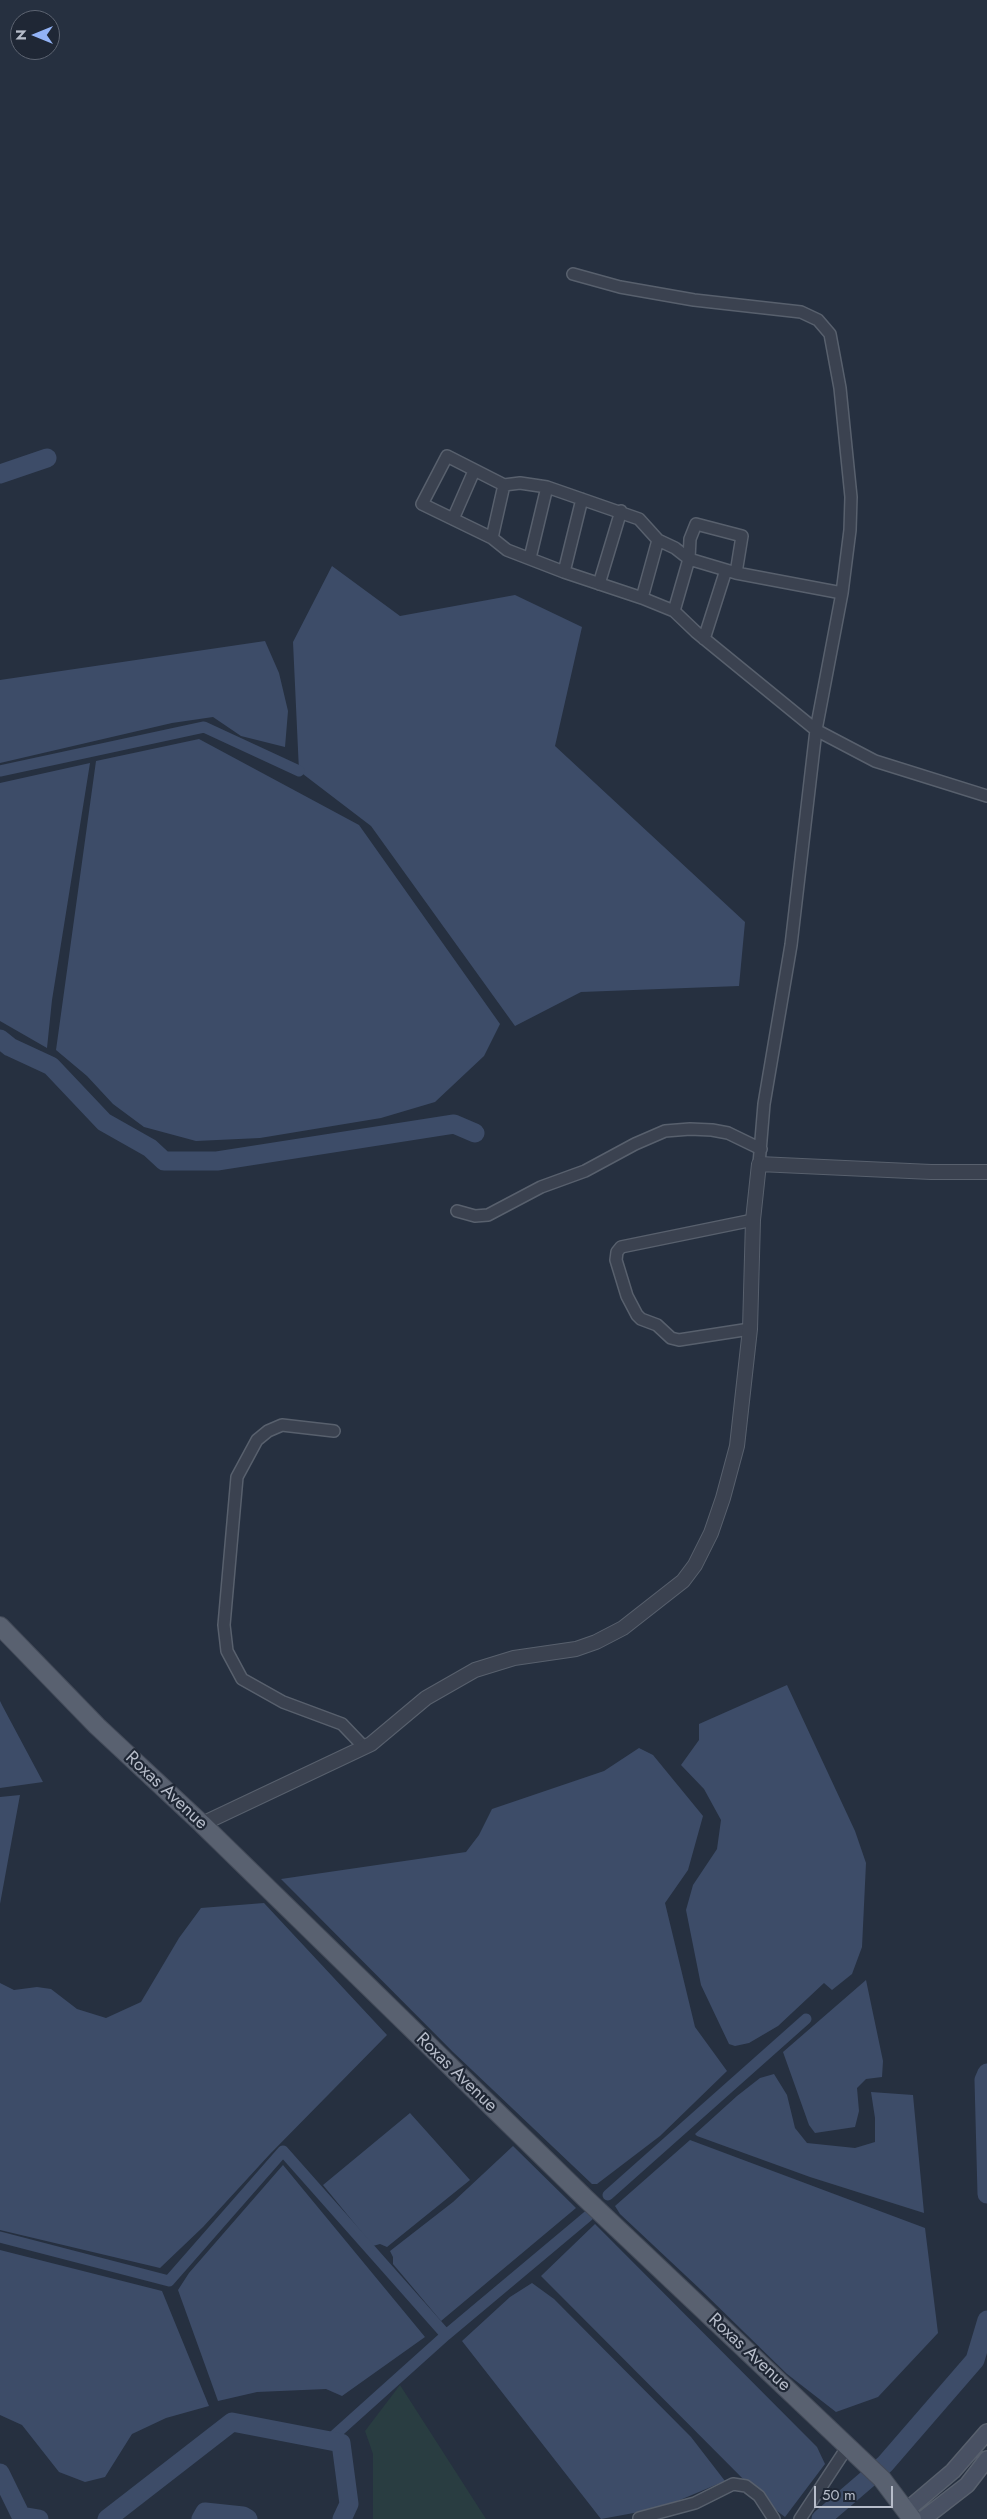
<!DOCTYPE html>
<html>
<head>
<meta charset="utf-8">
<style>
  body { margin:0 }
  #map { position:relative; width:987px; height:2519px; overflow:hidden; background:#263040; font-family:Jost,sans-serif }
  canvas { display:block }
  .north { position:absolute; left:10px; top:10px; width:50px; height:50px; box-sizing:border-box; background:#1f2735; border:1px solid #5c6371; border-radius:50%; rotate:270deg; font-size:14px; font-weight:700; line-height:20px; text-align:center; color:#b7bdca }
  .north::after { content:''; display:block; margin:auto; width:18px; height:22px; background:#92b2f5; clip-path:polygon(50% 0,100% 100%,50% 72%,0 100%) }
  .scale { position:absolute; left:814px; top:2486px; width:79px; height:22px; box-sizing:border-box; border:2px solid #b7bdca; border-top:0; padding-left:6px; font-size:15px; line-height:18px; white-space:nowrap; color:#b7bdca; -webkit-text-stroke:4px #1f2735; paint-order:stroke }
</style>
</head>
<body>
<div id="map">
<canvas width="987" height="2519"></canvas>
<div class="north">N</div>
<div class="scale">50 m</div>
</div>
<script>
const context = document.querySelector('canvas').getContext('2d');
context.lineJoin = 'round';
function paint(path, color) {
  context.fillStyle = color;
  context.fill(path, 'evenodd');
}
function shape(rows) {
  const path = new Path2D();
  for (const r of rows) {
    path.moveTo(r[0], r[1]);
    for (let i = 2; i < r.length; i += 2) path.lineTo(r[i], r[i + 1]);
  }
  return path;
}
function stroke(path, color, width, dash) {
  context.strokeStyle = color;
  context.lineWidth = width;
  context.lineCap = dash ? 'butt' : 'round';
  context.setLineDash(dash || []);
  context.stroke(path);
}
function write(font, color, halo, rows, align = 'center') {
  context.font = font + ' Jost,sans-serif';
  context.lineWidth = 4.5;
  context.setLineDash([]);
  context.textBaseline = 'middle';
  context.strokeStyle = halo;
  context.fillStyle = color;
  for (const [text, x, y, turn = 0] of rows) {
    context.save();
    context.translate(x, y);
    context.rotate((+turn || 0) * Math.PI / 180);
    context.textAlign = isNaN(turn) ? turn : align;
    if (halo) context.strokeText(text, 0, 0);
    context.fillText(text, 0, 0);
    context.restore();
  }
}
const green = shape([
  [400,2385,486,2519,373,2519,373,2454,365,2431]
]);
const water = shape([
  [332,566,400,616,515,595,582,627,555,746,745,922,739,986,581,992,515,1026,371,826,299,771,293,642],
  [265,641,279,673,288,711,285,747,241,736,213,717,172,723,0,763,0,680],
  [199,739,359,825,500,1024,484,1056,435,1102,381,1118,260,1138,196,1141,144,1127,113,1104,87,1076,56,1050,96,761],
  [90,763,52,1000,47,1048,0,1021,0,783],
  [787,1685,855,1831,866,1863,862,1947,852,1974,832,1990,824,1983,778,2026,749,2043,735,2046,729,2044,701,1985,686,1910,693,1885,717,1849,721,1820,704,1789,681,1765,699,1740,699,1724],
  [0,1701,3,1707,43,1782,0,1788],
  [639,1748,653,1755,703,1816,688,1870,665,1903,695,2027,727,2071,660,2136,597,2184,592,2184,453,2052,281,1879,466,1852,479,1835,492,1809,604,1771],
  [20,1795,0,1904,0,1797],
  [264,1903,387,2035,270,2154,203,2227,160,2268,0,2230,0,1983,14,1990,37,1987,51,1989,77,2009,106,2018,141,2002,179,1938,201,1908],
  [866,1980,883,2061,882,2077,866,2079,857,2088,859,2111,855,2127,815,2133,809,2125,783,2052],
  [774,2074,787,2095,795,2128,807,2143,855,2148,875,2142,875,2118,871,2092,913,2095,924,2213,810,2177,697,2136,695,2134,737,2096,760,2078],
  [410,2113,470,2180,387,2247,380,2244,373,2246,323,2185],
  [690,2140,925,2228,938,2333,878,2397,836,2412,787,2374,701,2290,620,2214,615,2206],
  [513,2146,576,2208,441,2321,393,2264,393,2257,390,2251,453,2202],
  [283,2165,425,2337,342,2396,326,2389,257,2392,218,2401,178,2290,189,2273],
  [595,2224,817,2447,825,2464,785,2517,769,2505,541,2276],
  [0,2250,162,2291,209,2406,166,2418,132,2434,105,2477,85,2482,59,2472,22,2425,0,2415],
  [532,2283,554,2299,691,2437,725,2481,661,2508,601,2519,462,2341,510,2297]
]);
const canal = shape([
  [0,771,204,727,299,771],
  [608,2195,806,2019],
  [0,2237,169,2281,283,2151,446,2335],
  [328,2441,446,2335,588,2216]
]);
const river = shape([
  [0,474,47,458],
  [0,1039,10,1047,51,1066,104,1122,150,1148,164,1161,217,1161,454,1124,475,1133],
  [987,2073,984,2080,987,2194],
  [0,2473,21,2516,39,2519],
  [107,2519,232,2422,341,2443,349,2504,342,2519],
  [201,2519,205,2512,243,2516,248,2519],
  [821,2519,885,2464,975,2360,987,2320]
]);
const minor = shape([
  [573,274,620,287,694,300,801,312,818,320,830,334,840,388,851,497,850,530,842,593,816,730,791,945,764,1104,759,1164],
  [453,519,474,471],
  [492,538,504,485],
  [530,558,547,487],
  [564,572,582,499],
  [599,584,621,511],
  [842,593,736,573,689,559,675,548,658,540,639,519,547,487,520,483,504,485,447,456,422,504,492,538,507,550,564,572,642,598,674,611,696,632,816,730,875,761,987,796],
  [642,598,658,540],
  [674,611,689,559,690,539,696,524,742,536,736,573],
  [704,639,726,570],
  [457,1211,475,1216,488,1215,541,1187,585,1171,635,1144,665,1131,690,1129,712,1130,728,1133,761,1149],
  [750,1329,679,1340,671,1338,657,1325,641,1319,637,1315,627,1296,616,1260,617,1252,621,1247,753,1220],
  [334,1431,282,1425,268,1431,257,1440,237,1477,224,1625,227,1651,242,1679,283,1702,342,1724,364,1747],
  [639,2518,695,2503,733,2484,746,2486,759,2496,774,2519],
  [800,2519,848,2446]
]);
const tertiary = shape([
  [202,1824,371,1744,426,1698,475,1670,514,1658,576,1649,596,1642,623,1628,683,1581,695,1565,711,1533,723,1498,737,1446,750,1329,753,1220,759,1164,931,1172,987,1172]
]);
const secondary = shape([
  [907,2510,953,2471,987,2432],
  [923,2519,967,2485,987,2459]
]);
const primary = shape([
  [0,1626,97,1726,202,1824,584,2197,882,2479,912,2519]
]);
const streetNames = [
  ["Roxas Avenue",166,1791,43],
  ["Roxas Avenue",456,2073,44],
  ["Roxas Avenue",749,2353,43]
];
paint(green, '#293d41');
paint(water, '#3d4c68');
stroke(canal, '#3d4c68', 11);
stroke(river, '#3d4c68', 19);
stroke(minor, '#58606d', 14);
stroke(tertiary, '#58606d', 16);
stroke(secondary, '#58606d', 18);
stroke(primary, '#444b59', 20);
stroke(minor, '#3b4250', 11);
stroke(tertiary, '#3b4250', 14);
stroke(secondary, '#495163', 15);
stroke(primary, '#596170', 18);
write('18px', '#b7bdca', '#1f2735', streetNames);
</script>
</body>
</html>
